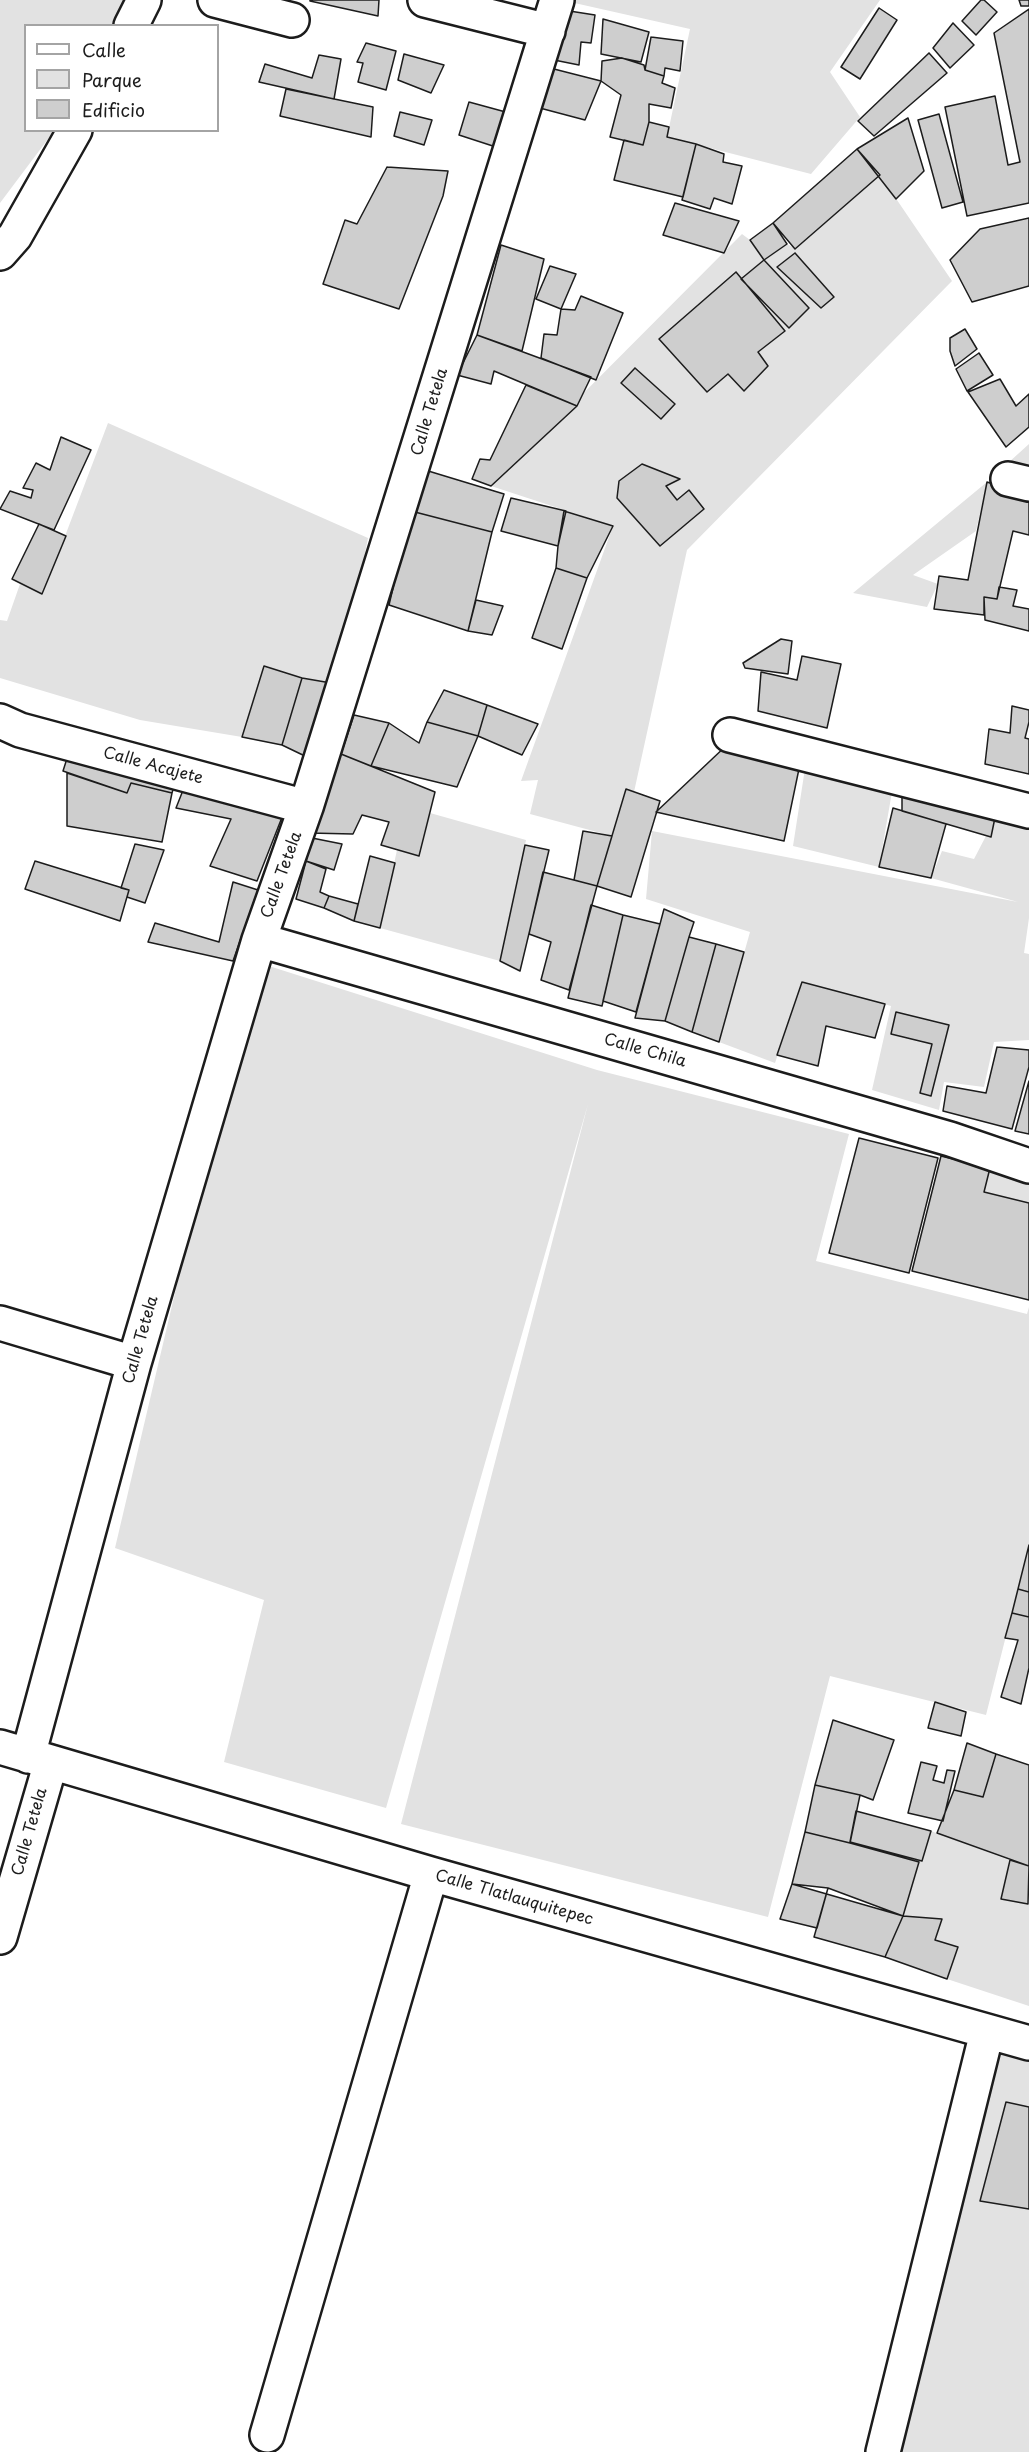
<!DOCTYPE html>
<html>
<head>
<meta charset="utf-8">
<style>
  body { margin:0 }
  #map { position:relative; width:1029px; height:2452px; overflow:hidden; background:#fff; font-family:"Playpen Sans",sans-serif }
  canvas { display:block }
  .legend { position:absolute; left:24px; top:24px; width:195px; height:108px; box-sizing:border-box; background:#fff; border:2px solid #a4a4a4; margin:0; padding:8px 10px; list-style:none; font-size:18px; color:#1c1c1c }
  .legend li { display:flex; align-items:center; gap:12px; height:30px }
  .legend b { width:30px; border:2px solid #a4a4a4 }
</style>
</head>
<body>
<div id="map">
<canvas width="1029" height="2452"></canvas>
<ul class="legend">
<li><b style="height:8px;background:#fff"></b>Calle</li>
<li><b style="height:16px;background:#e2e2e2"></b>Parque</li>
<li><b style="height:16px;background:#cecece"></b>Edificio</li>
</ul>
</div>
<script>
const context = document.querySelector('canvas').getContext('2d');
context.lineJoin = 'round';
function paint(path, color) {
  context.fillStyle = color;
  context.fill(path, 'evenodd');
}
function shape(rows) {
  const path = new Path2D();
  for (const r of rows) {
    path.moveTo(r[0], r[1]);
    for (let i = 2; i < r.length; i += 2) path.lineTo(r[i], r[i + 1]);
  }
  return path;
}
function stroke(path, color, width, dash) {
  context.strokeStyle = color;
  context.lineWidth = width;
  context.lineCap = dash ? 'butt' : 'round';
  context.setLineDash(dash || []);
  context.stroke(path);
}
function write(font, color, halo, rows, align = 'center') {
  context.font = font + ' "Playpen Sans",sans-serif';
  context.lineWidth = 6;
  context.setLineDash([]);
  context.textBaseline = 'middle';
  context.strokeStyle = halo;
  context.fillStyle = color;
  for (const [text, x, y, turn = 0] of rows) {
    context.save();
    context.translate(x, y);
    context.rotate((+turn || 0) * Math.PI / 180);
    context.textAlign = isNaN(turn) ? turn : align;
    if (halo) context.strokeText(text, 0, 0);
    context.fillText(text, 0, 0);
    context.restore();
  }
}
const green = shape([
  [0,0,144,0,131,25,26,26,26,130,54,131,0,203],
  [571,0,880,0,830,72,860,117,811,174,667,137,690,29,570,2],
  [880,175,952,281,687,550,634,792,612,836,530,814,538,780,521,781,613,526,491,486,742,234,750,240,764,260,787,244,796,249],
  [108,423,368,538,347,642,331,683,302,678,264,666,242,737,140,720,0,678,0,620,7,621,20,584,43,594],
  [1029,444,1029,468,1008,463],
  [987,482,976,531,913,575,938,584,927,607,853,593],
  [806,762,893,786,879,867,793,846],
  [1001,807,1029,814,1029,918,1024,953,1029,954,1029,1040,994,1042,984,1087,944,1082,939,1110,872,1090,891,1006,802,982,775,1063,719,1042,750,932,646,899,652,831,1018,902,931,878,942,851,974,859],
  [430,813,526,840,500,961,380,928,397,850,420,856],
  [253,961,597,1070,849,1134,816,1261,1027,1314,1029,1307,1029,1545,986,1715,830,1676,768,1917,401,1824,588,1104,386,1808,224,1762,264,1600,115,1548],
  [990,1168,1029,1182,1029,1203,984,1192],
  [931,1831,1009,1860,1002,1899,1028,1904,1029,1901,1029,2006,947,1979,958,1947,935,1940,942,1919,903,1916,919,1862],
  [987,2032,1029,2051,1029,2107,1006,2102,980,2201,1029,2209,1029,2452,883,2452]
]);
const building = shape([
  [379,0,378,16,310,1,310,0,379,0],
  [981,0,984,0,997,12,976,35,962,21,981,0],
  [1019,0,1029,0,1029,6,1021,6,1019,0],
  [879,8,897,20,860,79,841,67,879,8],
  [1029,9,1029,203,967,216,945,107,995,96,1008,165,1020,162,994,33,1029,9],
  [563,10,595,15,591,43,581,42,579,65,549,59,563,10],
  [603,19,649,32,641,62,601,54,603,19],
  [953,23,974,45,950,68,933,48,953,23],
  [651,37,683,41,680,71,665,68,664,76,645,70,651,37],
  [366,43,396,51,386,90,358,82,363,63,357,62,366,43],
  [929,53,947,73,874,136,858,121,929,53],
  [404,54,444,65,431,93,398,80,404,54],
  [319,55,341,59,334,99,259,82,265,64,312,78,319,55],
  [622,58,644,65,645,70,664,76,662,83,675,88,671,108,649,104,649,122,643,145,610,137,621,95,601,81,602,61,622,58],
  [550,68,601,81,585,120,536,107,550,68],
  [286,89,373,107,371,137,280,116,286,89],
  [469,102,513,114,499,148,459,135,469,102],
  [400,112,432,120,424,145,394,136,400,112],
  [939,114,963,202,942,208,918,120,939,114],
  [908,118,924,171,896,199,857,149,908,118],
  [649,122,669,127,667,137,696,144,683,197,614,180,624,140,643,145,649,122],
  [696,144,724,154,723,162,742,166,732,204,714,198,710,209,682,200,696,144],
  [857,149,880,175,795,249,773,223,857,149],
  [387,167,448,171,443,196,399,309,323,284,345,220,357,224,387,167],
  [675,203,739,221,724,253,663,235,675,203],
  [1029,218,1029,286,972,302,950,260,980,229,1029,218],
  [773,223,787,244,764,260,750,240,773,223],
  [501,245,544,259,522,351,477,335,501,245],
  [795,253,834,297,821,308,777,267,795,253],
  [764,260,809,308,789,328,741,279,764,260],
  [550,266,576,274,561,309,536,299,550,266],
  [736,272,785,331,758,352,768,366,744,391,728,374,707,392,659,339,736,272],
  [581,296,623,313,596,380,541,358,544,334,557,335,561,309,575,310,581,296],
  [965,329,977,349,955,366,950,351,950,338,965,329],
  [477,335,591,377,577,406,494,371,491,384,457,375,477,335],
  [979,353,993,375,967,391,956,369,979,353],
  [635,368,675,404,661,419,621,383,635,368],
  [1000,379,1016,406,1029,394,1029,427,1006,447,968,392,1000,379],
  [526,385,577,406,491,486,472,479,480,459,490,460,526,385],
  [61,437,91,450,54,530,0,509,10,491,31,498,33,490,23,488,36,463,50,470,61,437],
  [642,464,680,479,666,486,677,500,689,490,704,509,660,546,617,498,619,481,642,464],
  [425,470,504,494,492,532,411,511,425,470],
  [987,482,1029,496,1029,535,1013,531,997,599,984,597,984,615,934,609,939,576,968,580,987,482],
  [511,498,566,511,558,546,501,531,511,498],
  [411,511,492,532,468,631,389,605,411,511],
  [564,511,613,526,587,578,556,568,558,546,564,511],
  [39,524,66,536,42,594,12,579,39,524],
  [556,568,587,578,562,649,532,638,556,568],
  [999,587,1017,590,1013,606,1029,609,1029,631,985,620,984,597,997,599,999,587],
  [476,600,503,606,492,635,468,631,476,600],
  [781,639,792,641,788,674,745,668,743,663,781,639],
  [802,656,841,664,827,728,758,711,761,672,797,680,802,656],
  [264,666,302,678,282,745,242,737,264,666],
  [302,678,331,683,309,758,282,745,302,678],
  [444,690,487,705,478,736,427,722,444,690],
  [487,705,538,724,522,755,478,736,487,705],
  [1012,706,1029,710,1029,722,1025,738,1029,739,1029,774,985,764,989,729,1010,733,1012,706],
  [354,715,389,723,371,766,341,754,354,715],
  [427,722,478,736,457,787,371,766,389,723,419,743,427,722],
  [728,744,800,764,784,841,656,812,728,744],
  [70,749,178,773,172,793,131,783,127,793,63,771,70,749],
  [341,754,435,792,419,856,381,845,389,822,362,815,353,834,309,833,341,754],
  [67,773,127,793,131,783,172,793,162,842,67,826,67,773],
  [189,775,288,802,257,881,210,866,231,819,176,808,189,775],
  [922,784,998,803,991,837,902,811,902,795,919,800,922,784],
  [626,789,660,801,631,897,597,886,626,789],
  [893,808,946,824,931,878,879,867,893,808],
  [583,831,612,836,597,886,574,880,583,831],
  [312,838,342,844,334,870,306,861,312,838],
  [135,844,164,850,145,903,127,897,129,890,121,888,135,844],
  [525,845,549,850,520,971,500,961,525,845],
  [370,856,395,863,380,928,354,921,370,856],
  [35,861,129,890,120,921,25,889,35,861],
  [306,861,326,869,320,892,329,896,324,908,296,899,306,861],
  [543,872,597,886,569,990,541,980,551,942,529,934,543,872],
  [233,882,258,890,233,961,148,942,155,923,219,942,233,882],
  [329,896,358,904,354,921,324,908,329,896],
  [591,905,623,915,602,1006,568,998,591,905],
  [664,909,694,922,689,937,665,1021,635,1018,664,909],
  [623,915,660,924,636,1012,603,1001,623,915],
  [689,937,716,944,692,1032,665,1021,689,937],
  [716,944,744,952,719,1042,692,1032,716,944],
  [802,982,885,1004,875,1038,826,1026,818,1066,777,1055,802,982],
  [896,1012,949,1025,931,1096,920,1093,932,1044,891,1034,896,1012],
  [997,1047,1029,1050,1029,1067,1012,1129,943,1111,947,1086,986,1093,997,1047],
  [1029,1081,1029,1134,1015,1131,1029,1081],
  [859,1138,938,1158,909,1273,829,1253,859,1138],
  [941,1156,990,1168,984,1192,1029,1203,1029,1300,912,1271,941,1156],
  [1029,1545,1029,1592,1018,1589,1029,1545],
  [1018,1589,1029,1592,1029,1617,1012,1613,1018,1589],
  [1012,1613,1029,1617,1029,1668,1021,1704,1001,1697,1018,1640,1005,1638,1012,1613],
  [935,1702,966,1712,961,1736,928,1728,935,1702],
  [833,1720,894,1740,873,1800,860,1795,815,1785,833,1720],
  [967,1743,996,1754,983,1797,954,1790,967,1743],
  [996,1754,1029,1765,1029,1866,937,1833,954,1790,983,1797,996,1754],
  [921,1762,937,1766,933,1780,944,1783,947,1770,955,1771,943,1821,908,1813,921,1762],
  [815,1785,860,1795,850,1843,805,1832,815,1785],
  [856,1811,931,1831,922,1861,850,1842,856,1811],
  [805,1832,850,1843,919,1862,903,1916,792,1884,805,1832],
  [1010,1860,1029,1866,1028,1904,1001,1899,1010,1860],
  [792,1884,828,1888,817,1928,780,1919,792,1884],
  [828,1888,903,1916,885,1957,814,1937,828,1888],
  [903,1916,942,1919,935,1940,958,1947,947,1979,885,1957,903,1916],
  [1006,2102,1029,2107,1029,2209,980,2201,1006,2102]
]);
const minor = shape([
  [215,0,292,20],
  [425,0,548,31],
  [131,26,144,0],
  [0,253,15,236,75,130],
  [1008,479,1029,484],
  [0,721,20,730,306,807],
  [730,735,1029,811],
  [259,940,950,1139,1029,1166],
  [0,1323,134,1363],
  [0,1747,431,1874,1029,2043],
  [28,1756,134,1363,259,940,306,807,557,0],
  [0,1937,51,1762],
  [267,2435,431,1874],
  [883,2452,987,2032]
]);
const streetNames = [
  ["Calle Tetela",430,412,-73],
  ["Calle Acajete",153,766,15],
  ["Calle Tetela",282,875,-70],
  ["Calle Chila",645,1051,16],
  ["Calle Tetela",141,1340,-74],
  ["Calle Tetela",30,1832,-74],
  ["Calle Tlatlauquitepec",514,1898,16]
];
paint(green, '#e2e2e2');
paint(building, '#cecece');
stroke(building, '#1c1c1c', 1.5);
stroke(minor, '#1c1c1c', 38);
stroke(minor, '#fff', 33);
write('16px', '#1c1c1c', '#fff', streetNames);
</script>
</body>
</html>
